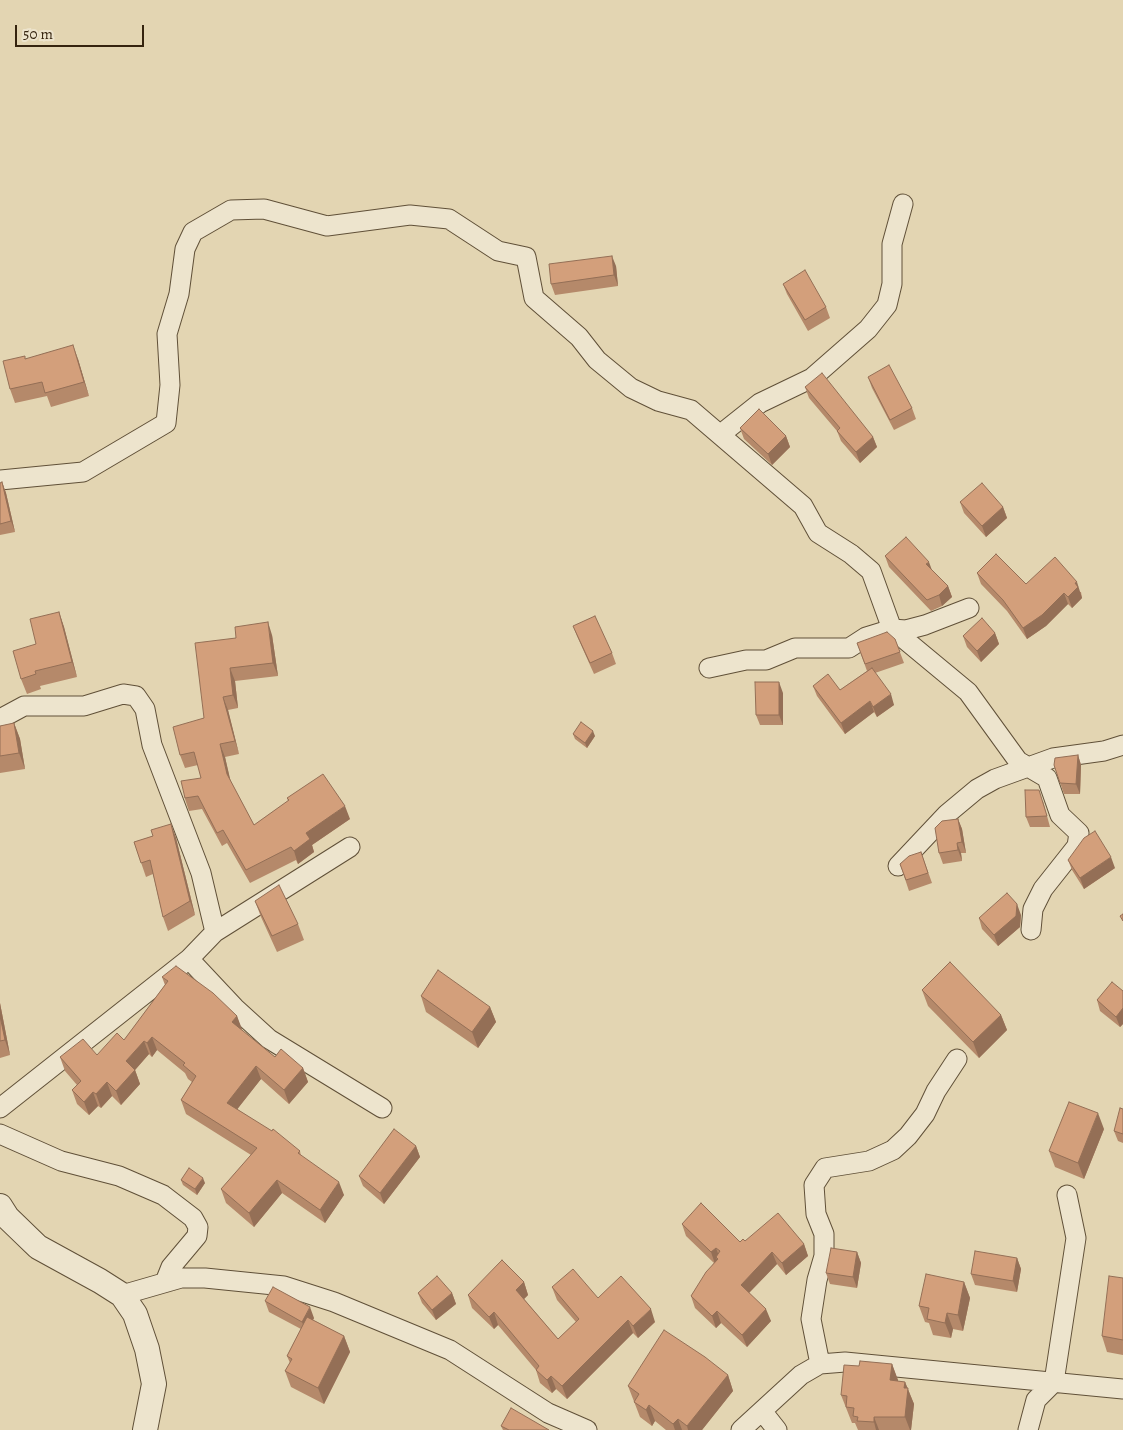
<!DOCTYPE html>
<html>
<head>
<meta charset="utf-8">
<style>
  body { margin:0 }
  #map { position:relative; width:1123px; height:1430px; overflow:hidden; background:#e3d5b2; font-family:Alegreya,serif }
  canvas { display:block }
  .scale { position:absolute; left:15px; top:25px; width:129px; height:22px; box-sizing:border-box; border:2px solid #35240f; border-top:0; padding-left:6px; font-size:15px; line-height:18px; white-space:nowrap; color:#35240f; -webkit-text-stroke:4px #ede4cd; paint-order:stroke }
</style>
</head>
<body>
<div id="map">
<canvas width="1123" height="1430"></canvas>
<div class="scale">50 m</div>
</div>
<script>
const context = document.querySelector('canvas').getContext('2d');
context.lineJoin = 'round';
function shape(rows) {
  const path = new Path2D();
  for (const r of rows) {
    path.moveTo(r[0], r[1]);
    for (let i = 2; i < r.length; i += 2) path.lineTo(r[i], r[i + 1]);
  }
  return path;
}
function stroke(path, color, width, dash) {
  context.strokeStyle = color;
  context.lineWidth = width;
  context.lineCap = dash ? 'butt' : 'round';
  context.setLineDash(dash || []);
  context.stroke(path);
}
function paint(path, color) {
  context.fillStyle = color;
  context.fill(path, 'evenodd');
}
const minor = shape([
  [721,434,760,403,812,378,868,329,887,305,892,284,892,244,903,204],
  [0,480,83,472,166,423,170,385,167,334,179,294,185,249,193,232,231,210,264,209,327,226,410,215,449,219,498,251,526,257,534,298,579,337,597,360,631,388,658,401,691,410,803,506,818,533,851,554,871,571,892,629,968,692,1018,761,1047,778,1060,815,1079,833,1077,846,1043,889,1033,909,1031,930],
  [709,668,746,660,766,660,795,648,849,648,866,637,892,629,906,630,925,625,969,608],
  [0,719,24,706,84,706,123,694,136,696,145,709,152,745,201,873,215,932],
  [898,866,947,814,977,789,995,779,1053,758,1104,751,1123,745],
  [189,959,235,1008,269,1039,382,1108],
  [0,1108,189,959,215,932,350,847],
  [0,1134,61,1161,119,1176,163,1195,193,1218,198,1227,197,1236,171,1267,165,1282],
  [122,1295,181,1278,205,1278,284,1286,334,1302,450,1350,548,1413,587,1430],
  [820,1364,811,1319,817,1280,824,1256,824,1234,816,1214,814,1185,825,1168,869,1161,893,1150,908,1136,925,1114,936,1091,957,1059],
  [762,1411,777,1430],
  [741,1430,801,1375,820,1364,845,1362,1123,1389],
  [1028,1430,1036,1400,1054,1382,1076,1238,1067,1195]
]);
const tertiary = shape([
  [0,1206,7,1217,38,1247,100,1281,122,1295,135,1314,147,1349,154,1384,145,1430]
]);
const wall = shape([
  [616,266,618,286,555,295,551,284],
  [783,284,826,307,830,318,808,331,787,294],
  [26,359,78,359,89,396,51,407,47,396,15,403,10,389],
  [868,377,912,408,916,419,894,430,872,388],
  [805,387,873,437,877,447,860,463,841,441,837,431,809,398],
  [740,428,786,436,790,447,772,465,744,439],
  [2,482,6,493,15,532,0,535,0,483],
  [960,502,1003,507,1007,518,986,537,964,513],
  [885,556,932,570,948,586,952,597,942,606,931,611,889,567],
  [977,573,1026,584,1081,592,1082,598,1072,608,1068,604,1046,626,1027,639,1007,611,981,584],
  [59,612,64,627,77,677,40,686,41,689,27,694,21,679,36,644],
  [573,626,612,653,616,664,594,674,577,636],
  [995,633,999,644,981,662,967,647,963,636],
  [272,635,278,676,235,681,238,708,228,710,239,754,225,757,230,780,254,825,288,801,287,798,350,819,312,845,314,852,298,864,296,860,250,883,227,843,222,846,202,809,189,811,184,796,201,778,198,765,185,768,180,755,204,718,236,638],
  [895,639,904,663,875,673,894,705,877,717,874,712,845,734,817,696,813,686,840,690,867,671,857,643],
  [783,693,783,725,760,725,756,715],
  [14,723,20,739,25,769,0,773,0,726],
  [573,734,595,736,587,748,575,739],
  [1078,755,1081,765,1080,794,1064,794,1054,765],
  [1043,801,1050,827,1030,827,1026,817],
  [958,819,962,829,966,853,961,853,962,861,943,864,939,853],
  [171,824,176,838,195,915,168,931,163,917,153,874,146,877,134,842,153,836],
  [921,852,932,883,909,891,900,864],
  [1068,860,1115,868,1084,889,1072,870],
  [255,901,298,924,304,940,277,952,261,917],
  [1021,915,1020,927,998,946,982,929,979,918],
  [162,977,237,1016,241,1030,275,1057,303,1068,308,1082,289,1104,261,1079,237,1109,300,1151,301,1156,344,1195,325,1223,282,1193,254,1227,226,1203,221,1189,251,1155,186,1114,181,1100,192,1082,188,1079,185,1073,157,1050,152,1057,149,1054,135,1070,140,1084,121,1105,112,1096,101,1108,98,1106,89,1115,77,1104,72,1090,77,1085,65,1071,60,1057,97,1055,124,1040,165,985],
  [922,990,1001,1015,1007,1030,979,1058,928,1006],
  [1123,991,1123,1024,1120,1027,1100,1011,1097,1000],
  [421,996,490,1007,496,1022,478,1048,426,1012],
  [0,1003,10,1055,0,1058],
  [1123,1109,1123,1143,1118,1141,1114,1131],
  [1104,1129,1084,1179,1055,1167,1049,1151],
  [416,1146,420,1157,384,1204,363,1186,359,1176],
  [181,1180,205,1183,197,1195,183,1185],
  [682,1224,740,1242,804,1244,808,1256,786,1275,777,1264,749,1293,771,1321,747,1347,721,1323,716,1328,695,1308,691,1296,714,1263,686,1236],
  [857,1252,861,1263,857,1288,830,1284,826,1273],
  [1017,1258,1021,1269,1017,1292,975,1285,971,1274],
  [1123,1278,1123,1355,1107,1352,1102,1336],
  [524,1282,528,1295,524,1299,558,1339,576,1322,557,1300,552,1287,598,1298,655,1322,638,1338,633,1333,567,1399,556,1389,552,1393,540,1383,536,1370,498,1325,494,1329,472,1308,468,1295],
  [964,1282,970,1298,963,1331,953,1329,951,1338,933,1335,929,1323,925,1322,919,1306],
  [418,1293,452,1293,456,1304,436,1320,422,1303],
  [265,1301,314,1318,313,1320,344,1336,350,1352,324,1404,291,1387,285,1371,290,1363,287,1356,301,1329,269,1312],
  [892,1364,898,1381,905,1382,914,1404,911,1430,858,1430,855,1423,852,1423,841,1395,859,1366],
  [728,1375,733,1391,702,1430,666,1430,655,1421,652,1426,640,1417,628,1386],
  [501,1426,549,1430,503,1430]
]);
const shadedWall = shape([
  [612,256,616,266,618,286,614,275],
  [73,345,78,359,89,396,84,382],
  [786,436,790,447,772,465,768,454],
  [873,437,877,447,860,463,856,452],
  [2,482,6,493,15,532,11,521],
  [1003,507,1007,518,986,537,982,526],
  [929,562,933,573,926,564],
  [1077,582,1082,598,1072,608,1068,597,1075,583],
  [948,586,952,597,942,606,939,595],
  [1064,593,1068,604,1046,626,1027,639,1023,628],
  [59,612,64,627,77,677,72,662],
  [268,622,272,635,278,676,273,663],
  [995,633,999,644,981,662,977,651],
  [230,668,235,681,238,708,233,695],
  [779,682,783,693,783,725,779,715],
  [891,694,894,705,877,717,873,707],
  [223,697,228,710,239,754,235,741],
  [870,701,874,712,845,734,841,723],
  [14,723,20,739,25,769,19,753],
  [593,731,595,736,587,748,585,743],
  [220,744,225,757,232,787,227,774],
  [1078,755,1081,765,1080,794,1076,784],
  [345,806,350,819,312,845,314,852,298,864,294,851,306,833],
  [958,819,962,829,966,853,962,842],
  [171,824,176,838,195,915,190,901],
  [957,843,961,853,962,861,958,850],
  [1111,857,1115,868,1084,889,1080,878],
  [1017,904,1021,915,1020,927,998,946,994,935],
  [0,1003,10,1055,5,1040,0,1016],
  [490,1007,496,1022,478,1048,472,1032],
  [1123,1008,1123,1024,1120,1027,1116,1017],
  [1001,1015,1007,1030,979,1058,973,1042],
  [237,1016,242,1029,237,1036,232,1022],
  [152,1037,157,1050,152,1057,147,1043],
  [144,1041,149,1054,135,1070,140,1084,121,1105,116,1091,126,1061],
  [256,1066,261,1079,232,1116,227,1103],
  [303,1068,308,1082,289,1104,284,1090],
  [107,1082,112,1096,101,1108,96,1094],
  [93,1092,98,1106,89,1115,84,1102],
  [1098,1113,1104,1129,1084,1179,1078,1163],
  [416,1146,420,1157,384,1204,380,1193],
  [203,1178,205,1183,197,1195,195,1189],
  [277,1180,282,1193,254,1227,249,1213],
  [339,1182,344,1195,325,1223,320,1210],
  [804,1244,808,1256,786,1275,782,1263],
  [716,1248,720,1259,716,1257,718,1262,715,1264,711,1252],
  [772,1252,777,1264,745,1297,741,1285],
  [857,1252,861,1263,857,1288,853,1277],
  [1017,1258,1021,1269,1017,1292,1013,1281],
  [524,1282,528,1295,521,1302,516,1290],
  [964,1282,970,1298,963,1331,958,1315],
  [452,1293,456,1304,436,1320,432,1310],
  [310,1307,314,1318,306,1332,302,1322],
  [651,1309,655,1322,638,1338,633,1326],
  [766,1309,771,1321,747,1347,742,1335],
  [717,1311,721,1323,716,1328,712,1316],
  [494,1312,498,1325,494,1329,489,1317],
  [947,1313,953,1329,951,1338,945,1323],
  [628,1320,633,1333,567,1399,562,1386],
  [344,1336,350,1352,324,1404,318,1388],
  [892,1364,898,1380,896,1396,890,1380],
  [728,1375,733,1391,702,1430,688,1430,687,1426],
  [551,1376,556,1389,552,1393,547,1380],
  [905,1382,914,1404,911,1430,910,1430,905,1417,904,1388],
  [649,1405,655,1421,652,1426,646,1410],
  [874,1417,879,1430,876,1430,874,1422],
  [678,1419,682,1430,675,1430,673,1424]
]);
const building = shape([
  [612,256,614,275,551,284,549,264,612,256],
  [805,270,826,307,805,320,783,284,805,270],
  [73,345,84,382,45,393,42,382,10,389,3,361,25,356,25,359,73,345],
  [889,365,912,408,890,420,868,377,889,365],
  [822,373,873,437,856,452,837,431,840,428,805,387,822,373],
  [759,409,786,436,768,454,740,428,759,409],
  [2,482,11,521,0,524,0,483,2,482],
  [982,483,1003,507,982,526,960,502,982,483],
  [906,537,929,562,926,564,948,586,939,595,927,600,885,556,906,537],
  [996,554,1026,584,1055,557,1077,582,1075,583,1078,587,1068,597,1064,593,1042,615,1023,628,1003,600,977,573,996,554],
  [59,612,72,662,35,671,36,674,21,679,13,651,36,644,30,619,59,612],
  [595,616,612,653,590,663,573,626,595,616],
  [982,618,995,633,977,651,963,636,982,618],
  [268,622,273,663,230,668,233,695,223,697,235,741,220,744,227,774,254,825,289,800,287,798,323,774,345,806,306,833,310,839,294,851,291,847,246,870,223,830,217,833,198,796,185,798,181,781,201,778,194,752,180,755,173,727,204,718,195,643,236,638,235,627,268,622],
  [887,632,895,639,900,652,865,664,857,643,887,632],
  [872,668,891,694,873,707,870,701,841,723,813,686,828,674,840,690,872,668],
  [755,682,779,682,779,715,756,715,755,682],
  [581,722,593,731,585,743,573,734,581,722],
  [14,723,19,753,0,756,0,726,14,723],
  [1078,755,1076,784,1060,783,1054,765,1055,758,1078,755],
  [1025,790,1039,790,1047,816,1026,817,1025,790],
  [958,819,962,842,957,843,958,850,939,853,935,828,942,821,958,819],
  [171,824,190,901,163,917,150,860,141,863,134,842,153,836,151,830,171,824],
  [1095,831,1111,857,1080,878,1068,860,1084,838,1095,831],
  [921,852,928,873,906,880,900,864,909,856,921,852],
  [279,885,298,924,272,936,255,901,279,885],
  [1007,893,1017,904,1016,916,994,935,979,918,1007,893],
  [1123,914,1123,921,1120,916,1123,914],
  [950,962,1001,1015,973,1042,922,990,950,962],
  [176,966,213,993,237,1016,232,1022,275,1057,281,1049,303,1068,284,1090,256,1066,227,1103,272,1131,273,1129,300,1151,298,1153,339,1182,320,1210,277,1180,249,1213,221,1189,257,1148,181,1100,196,1076,183,1065,185,1063,152,1037,147,1043,144,1041,126,1061,135,1070,116,1091,107,1082,96,1094,93,1092,84,1102,72,1090,81,1081,60,1057,83,1039,97,1055,117,1033,124,1040,168,981,162,977,176,966],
  [438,970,490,1007,472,1032,421,996,438,970],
  [1112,982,1123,991,1123,1008,1116,1017,1097,1000,1112,982],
  [0,1016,5,1040,0,1041,0,1016],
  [1069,1102,1098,1113,1078,1163,1049,1151,1069,1102],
  [1120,1108,1123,1109,1123,1134,1114,1131,1120,1108],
  [394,1129,416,1146,380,1193,359,1176,394,1129],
  [189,1168,203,1178,195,1189,181,1180,189,1168],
  [701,1203,740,1242,743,1239,745,1241,778,1213,804,1244,782,1263,772,1252,741,1285,766,1309,742,1335,717,1311,712,1316,691,1296,706,1272,718,1259,716,1257,720,1251,716,1248,711,1252,682,1224,701,1203],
  [831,1248,857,1252,853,1277,826,1273,831,1248],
  [975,1251,1017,1258,1013,1281,971,1274,975,1251],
  [502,1260,524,1282,516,1290,558,1339,579,1319,552,1287,573,1269,598,1298,621,1276,651,1309,633,1326,628,1320,562,1386,551,1376,547,1380,536,1370,539,1366,494,1312,489,1317,468,1295,502,1260],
  [926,1274,964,1282,958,1315,947,1313,945,1323,927,1319,929,1308,919,1306,926,1274],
  [437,1276,452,1293,432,1310,418,1293,437,1276],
  [1109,1276,1123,1278,1123,1340,1102,1336,1109,1276],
  [273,1287,310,1307,302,1322,265,1301,273,1287],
  [307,1317,344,1336,318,1388,285,1371,292,1359,287,1356,307,1317],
  [664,1330,705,1357,728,1375,687,1426,678,1419,673,1424,649,1405,646,1410,634,1402,639,1394,628,1386,664,1330],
  [860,1361,892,1364,890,1380,905,1382,904,1388,908,1388,905,1417,874,1417,874,1422,857,1421,858,1417,853,1416,854,1408,846,1407,847,1396,841,1395,844,1365,859,1366,860,1361],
  [511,1408,549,1430,509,1430,501,1426,511,1408]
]);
stroke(minor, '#605038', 21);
stroke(tertiary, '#605038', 26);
stroke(minor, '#ede4cd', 19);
stroke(tertiary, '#ede4cd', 24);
paint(wall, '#b5896a');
paint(shadedWall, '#946f56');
paint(building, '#d39f7b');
stroke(building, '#946f56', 1);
</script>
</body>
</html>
